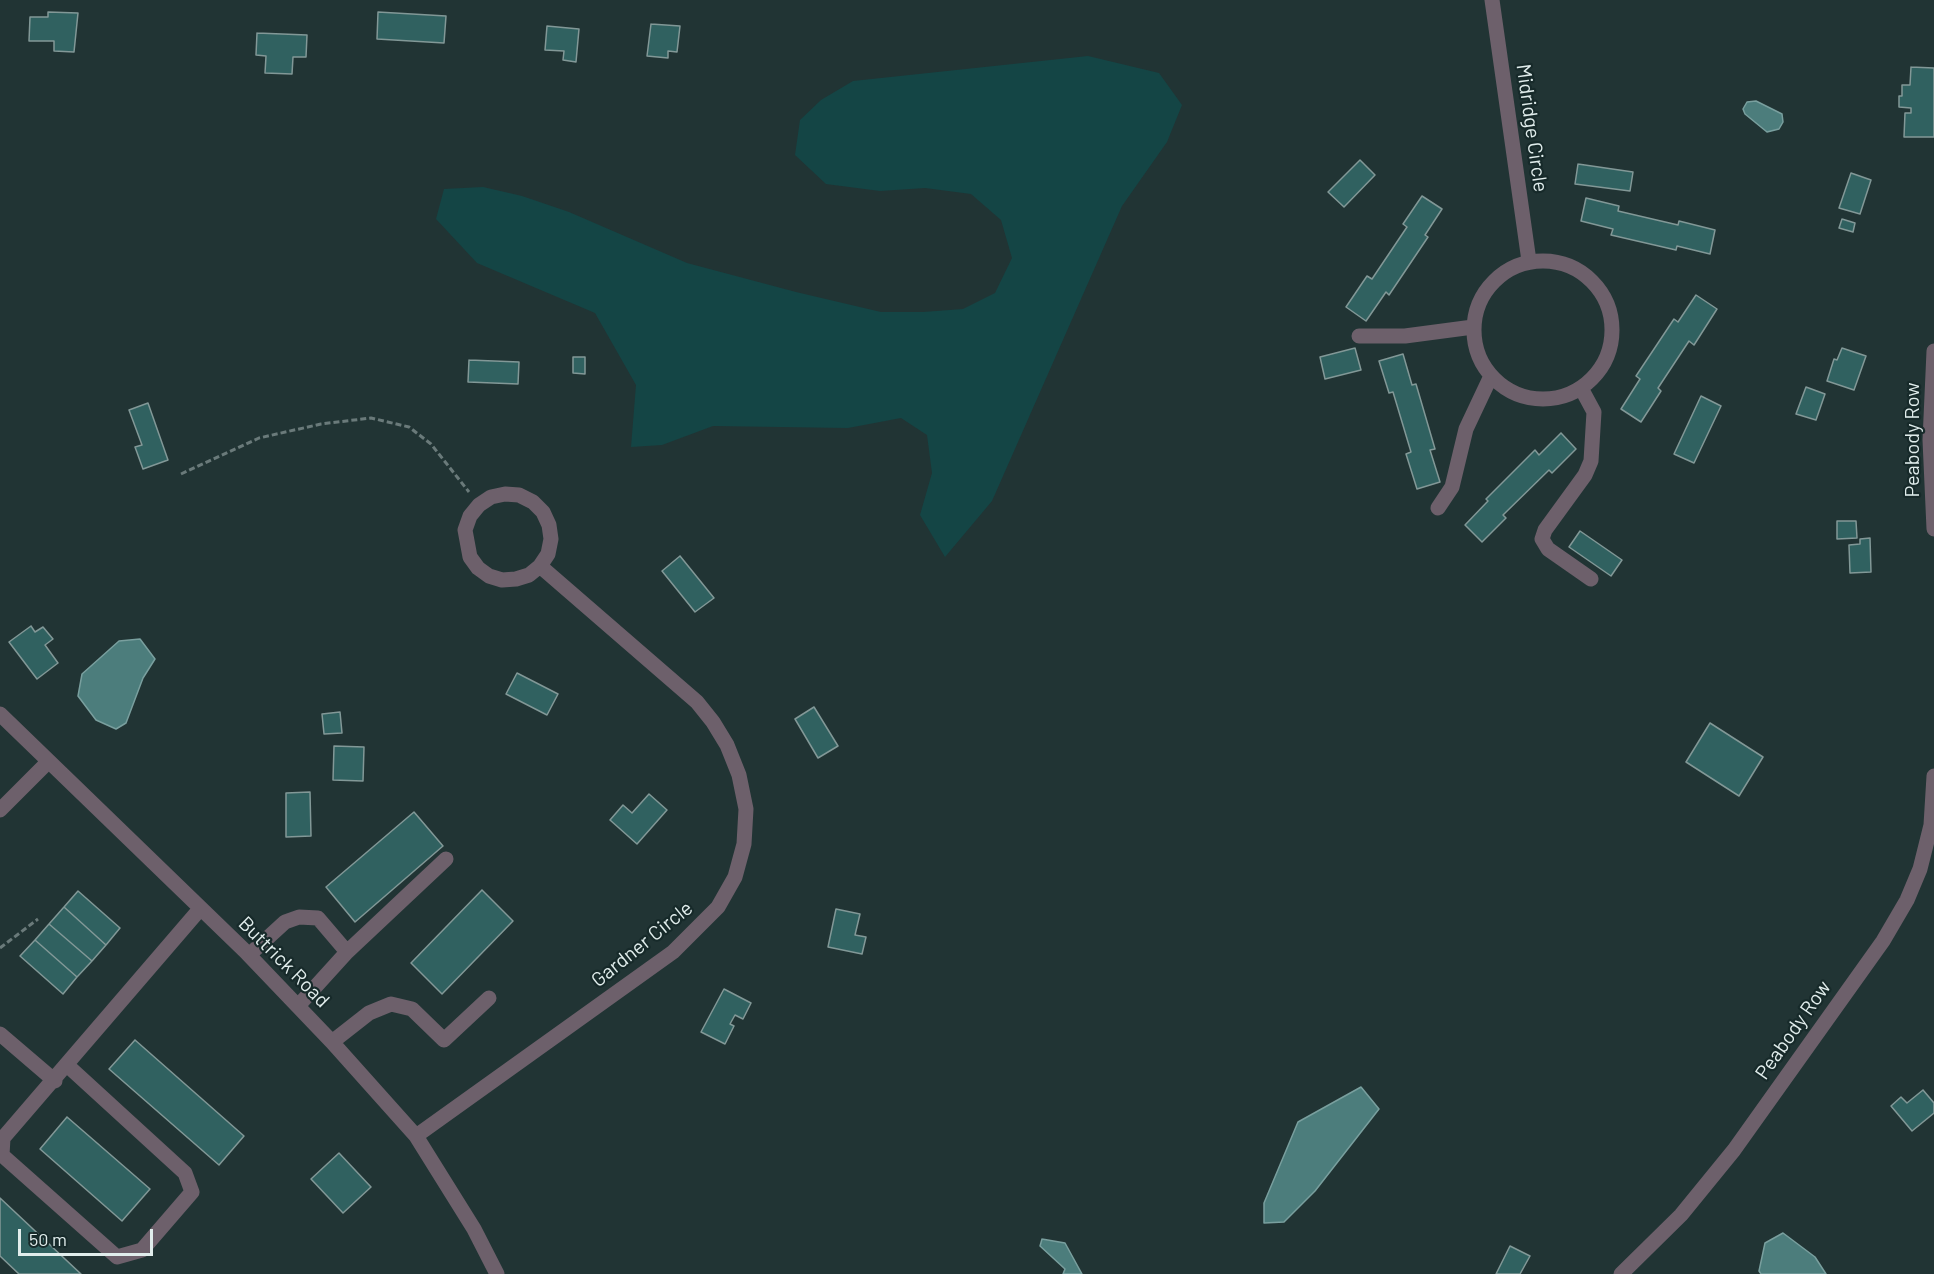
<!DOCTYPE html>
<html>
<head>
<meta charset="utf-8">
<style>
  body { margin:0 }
  #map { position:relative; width:1934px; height:1274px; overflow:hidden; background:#213434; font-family:Barlow,sans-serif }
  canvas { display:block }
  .scale { position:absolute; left:18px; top:1229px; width:135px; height:27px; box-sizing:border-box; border:3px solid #e1edec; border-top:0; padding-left:8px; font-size:18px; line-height:21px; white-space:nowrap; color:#e1edec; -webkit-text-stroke:4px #172a2a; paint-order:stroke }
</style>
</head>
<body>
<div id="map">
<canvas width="1934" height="1274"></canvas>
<div class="scale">50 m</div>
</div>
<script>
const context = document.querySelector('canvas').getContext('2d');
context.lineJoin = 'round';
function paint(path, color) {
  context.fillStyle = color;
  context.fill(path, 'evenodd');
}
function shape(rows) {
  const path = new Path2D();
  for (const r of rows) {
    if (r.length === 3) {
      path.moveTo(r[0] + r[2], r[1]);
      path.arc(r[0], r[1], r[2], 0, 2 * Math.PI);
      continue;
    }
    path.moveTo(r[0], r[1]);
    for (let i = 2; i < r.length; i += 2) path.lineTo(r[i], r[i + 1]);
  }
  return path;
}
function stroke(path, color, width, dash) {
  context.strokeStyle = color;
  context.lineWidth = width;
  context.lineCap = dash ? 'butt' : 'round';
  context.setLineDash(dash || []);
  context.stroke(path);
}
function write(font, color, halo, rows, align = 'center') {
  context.font = font + ' Barlow,sans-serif';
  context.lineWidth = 4.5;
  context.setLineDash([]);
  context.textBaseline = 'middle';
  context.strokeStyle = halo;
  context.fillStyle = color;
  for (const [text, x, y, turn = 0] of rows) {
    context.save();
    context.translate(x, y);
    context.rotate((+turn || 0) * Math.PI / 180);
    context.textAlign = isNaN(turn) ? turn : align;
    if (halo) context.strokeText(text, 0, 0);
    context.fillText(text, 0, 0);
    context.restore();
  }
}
const green = shape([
  [1088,56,1159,73,1182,105,1167,142,1122,206,992,501,945,557,920,515,932,473,927,435,901,418,848,428,713,426,662,445,631,447,636,385,595,313,477,263,436,219,444,189,483,187,522,196,569,212,687,263,796,292,881,312,923,312,963,309,995,293,1012,258,1001,220,971,194,925,188,880,191,826,184,795,155,800,120,821,100,853,81]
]);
const water = shape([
  [1756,101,1782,114,1783,122,1779,129,1767,132,1745,114,1743,109,1747,102,1756,101],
  [140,639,155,659,143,678,126,723,116,729,96,720,78,696,82,674,119,641,140,639],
  [1361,1087,1379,1109,1315,1191,1284,1222,1264,1223,1264,1203,1298,1122,1361,1087],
  [1783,1233,1815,1257,1826,1274,1761,1274,1759,1271,1765,1243,1783,1233],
  [1042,1239,1065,1243,1082,1274,1063,1274,1065,1269,1040,1246,1042,1239]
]);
const building = shape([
  [48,12,78,13,74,52,54,51,54,41,29,41,30,17,48,17,48,12],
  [378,12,446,16,444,43,377,39,378,12],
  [651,24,680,26,677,52,668,51,668,58,647,56,651,24],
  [547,26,579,29,576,62,563,60,564,51,545,50,547,26],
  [257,33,307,35,306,57,293,57,292,74,265,73,266,56,256,55,257,33],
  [1911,67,1934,68,1934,137,1904,137,1905,113,1911,113,1911,108,1899,107,1899,96,1902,96,1902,85,1910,85,1911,67],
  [1360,160,1375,175,1344,207,1328,192,1360,160],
  [1578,164,1633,172,1630,191,1575,184,1578,164],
  [1851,173,1871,180,1860,214,1839,208,1851,173],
  [1422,196,1442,209,1425,235,1428,237,1389,295,1386,292,1366,321,1346,307,1367,276,1372,279,1407,227,1403,224,1422,196],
  [1586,198,1619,206,1618,211,1678,225,1679,221,1715,230,1710,254,1677,246,1676,250,1611,235,1613,229,1581,221,1586,198],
  [1842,219,1855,223,1853,232,1839,228,1842,219],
  [1696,295,1717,309,1694,345,1689,341,1658,388,1661,391,1641,422,1621,409,1640,379,1636,376,1674,319,1678,322,1696,295],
  [1355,348,1361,370,1325,379,1320,357,1355,348],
  [1842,348,1866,356,1854,390,1827,381,1834,359,1837,360,1842,348],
  [1403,354,1412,385,1416,384,1435,449,1430,450,1440,482,1417,489,1406,454,1411,452,1393,392,1389,393,1379,361,1403,354],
  [573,357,585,357,585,374,573,373,573,357],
  [469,360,519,362,518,384,468,382,469,360],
  [1806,387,1825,394,1816,420,1796,414,1806,387],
  [1701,396,1721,406,1694,463,1674,454,1701,396],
  [148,403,168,460,143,469,135,447,142,445,129,410,148,403],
  [1561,433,1576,449,1552,473,1549,470,1503,515,1506,518,1482,542,1465,525,1488,501,1486,499,1535,450,1539,455,1561,433],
  [1837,521,1856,521,1857,538,1837,539,1837,521],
  [1580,531,1622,560,1611,576,1569,547,1580,531],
  [1870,538,1871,572,1850,573,1849,545,1860,544,1860,539,1870,538],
  [680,556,714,598,695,612,662,571,680,556],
  [31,626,35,632,43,627,53,639,45,645,58,663,37,679,9,642,31,626],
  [517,673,558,694,547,715,506,694,517,673],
  [814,707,838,746,818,758,795,719,814,707],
  [340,712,342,733,324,734,322,714,340,712],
  [1710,723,1763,757,1739,796,1686,762,1710,723],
  [334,746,364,747,363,781,333,780,334,746],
  [310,792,311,836,286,837,286,793,310,792],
  [649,794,667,810,637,844,610,820,623,805,632,813,649,794],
  [414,812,443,846,355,922,326,887,414,812],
  [482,890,513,921,442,994,411,963,482,890],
  [78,891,120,928,106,945,64,907,78,891],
  [64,907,106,945,92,961,49,924,64,907],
  [836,909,860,914,855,935,866,937,862,954,828,947,836,909],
  [49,924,92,961,77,977,35,940,49,924],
  [35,940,77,977,63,994,20,956,35,940],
  [724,989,751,1003,743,1019,735,1015,730,1024,734,1026,725,1044,701,1032,724,989],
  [135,1040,244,1136,219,1165,109,1069,135,1040],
  [1923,1090,1934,1103,1934,1113,1912,1131,1891,1106,1901,1097,1907,1103,1923,1090],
  [67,1117,150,1189,122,1221,40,1149,67,1117],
  [339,1153,371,1187,343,1213,311,1179,339,1153],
  [0,1198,81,1274,19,1274,0,1256,0,1198],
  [1510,1246,1530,1256,1520,1274,1496,1274,1510,1246]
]);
const path = shape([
  [181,474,259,438,321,424,371,418,409,427,431,444,469,492],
  [0,948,38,919]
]);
const minor = shape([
  [1492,0,1529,261],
  [1543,330,69],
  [1359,336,1405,336,1473,327],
  [1934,351,1930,440,1934,529],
  [1581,388,1594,412,1591,461,1585,475,1545,530,1542,539,1548,549,1591,579],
  [1438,508,1452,487,1466,429,1491,376],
  [0,714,245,951,332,1042,416,1136,474,1229,497,1274],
  [0,810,48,762],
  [347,952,446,859],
  [249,955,285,922,299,917,318,918,347,952,298,1006],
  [0,1034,55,1081],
  [332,1042,369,1013,391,1004,412,1009,444,1040,489,998],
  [68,1066,185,1173,192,1192,142,1250,117,1257,2,1155,3,1138,200,909],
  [416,1136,673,952,718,907,735,877,744,844,746,809,739,775,727,745,713,722,697,702,540,566,548,554,551,539,549,525,543,512,533,502,519,495,505,494,491,497,479,505,470,516,465,530,470,557,478,568,489,576,502,580,516,579,529,575,540,566],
  [1621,1274,1681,1215,1734,1150,1883,941,1907,900,1920,869,1931,825,1934,776]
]);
const streetNames = [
  ["Midridge Circle",1532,128,82],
  ["Peabody Row",1912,440,-90],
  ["Gardner Circle",642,944,-39],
  ["Buttrick Road",284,962,45],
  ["Peabody Row",1793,1030,-55]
];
paint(green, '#144545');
paint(water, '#4c7d7c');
stroke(water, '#799f9e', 1.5);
paint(building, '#306160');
stroke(building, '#829897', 1.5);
stroke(path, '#6a7a7a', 3, [6, 3]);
stroke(minor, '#6d606b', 15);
write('20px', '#e1edec', '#172a2a', streetNames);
</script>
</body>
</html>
